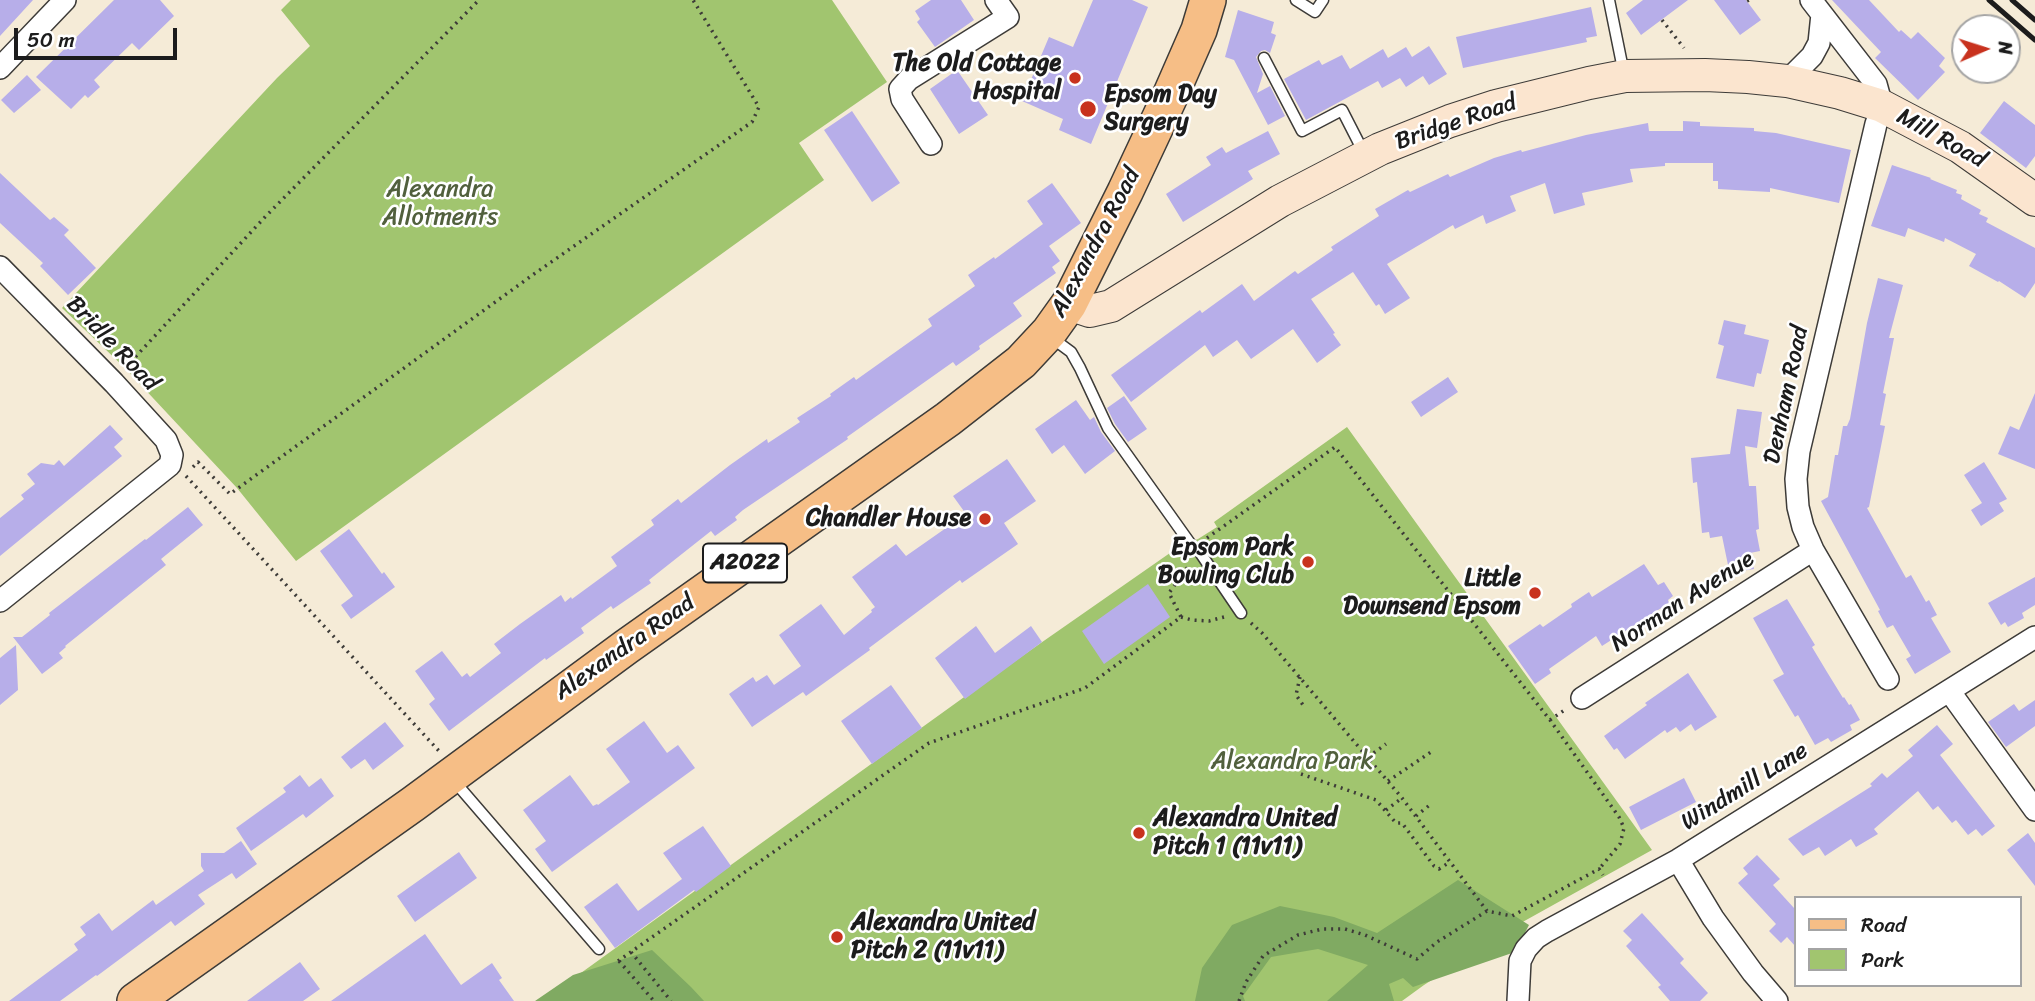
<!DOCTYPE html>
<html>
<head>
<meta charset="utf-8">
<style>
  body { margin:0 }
  #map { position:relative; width:2035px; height:1001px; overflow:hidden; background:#f5ebd7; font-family:Sriracha,sans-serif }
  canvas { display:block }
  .legend { position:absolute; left:1794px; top:896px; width:228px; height:91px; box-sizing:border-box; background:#fff; border:2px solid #a4a4a4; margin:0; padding:9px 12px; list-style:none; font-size:21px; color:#1c1c1c }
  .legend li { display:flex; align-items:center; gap:14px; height:35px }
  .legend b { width:35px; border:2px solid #a4a4a4 }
  .north { position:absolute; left:1951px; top:14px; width:70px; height:70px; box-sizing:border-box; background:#fff; border:2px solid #a4a4a4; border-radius:50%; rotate:87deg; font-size:19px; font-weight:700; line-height:28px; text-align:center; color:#1c1c1c }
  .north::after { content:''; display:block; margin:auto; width:24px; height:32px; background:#c8321e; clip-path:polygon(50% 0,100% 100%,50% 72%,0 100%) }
  .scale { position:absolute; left:14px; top:28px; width:163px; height:32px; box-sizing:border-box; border:4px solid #1c1c1c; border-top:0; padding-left:9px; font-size:21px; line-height:24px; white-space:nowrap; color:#1c1c1c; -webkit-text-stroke:5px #fff; paint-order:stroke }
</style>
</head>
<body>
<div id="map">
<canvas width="2035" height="1001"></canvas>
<ul class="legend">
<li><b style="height:9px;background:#f6be86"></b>Road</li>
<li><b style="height:19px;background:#a1c56f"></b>Park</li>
</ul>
<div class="north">N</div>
<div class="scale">50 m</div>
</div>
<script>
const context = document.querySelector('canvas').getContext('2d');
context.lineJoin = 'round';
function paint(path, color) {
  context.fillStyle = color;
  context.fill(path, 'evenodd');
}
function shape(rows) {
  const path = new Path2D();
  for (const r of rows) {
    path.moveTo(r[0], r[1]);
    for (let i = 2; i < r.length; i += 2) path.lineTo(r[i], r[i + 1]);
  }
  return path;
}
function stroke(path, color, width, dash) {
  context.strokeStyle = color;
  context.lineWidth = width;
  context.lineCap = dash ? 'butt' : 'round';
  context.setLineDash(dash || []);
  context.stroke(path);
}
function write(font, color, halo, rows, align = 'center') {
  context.font = font + ' Sriracha,sans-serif';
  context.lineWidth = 5;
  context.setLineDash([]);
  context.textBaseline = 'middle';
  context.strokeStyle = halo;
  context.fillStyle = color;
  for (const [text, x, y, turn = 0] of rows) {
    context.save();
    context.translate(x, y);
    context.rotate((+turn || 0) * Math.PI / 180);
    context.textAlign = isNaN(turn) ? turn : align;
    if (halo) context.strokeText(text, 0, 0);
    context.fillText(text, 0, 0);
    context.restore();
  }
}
const green = shape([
  [291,0,832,0,887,82,799,143,824,180,296,561,237,488,125,368,62,308,277,78,310,46,281,10],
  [1347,427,1652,850,1519,924,1424,985,1402,1001,542,1001,992,677,1180,546,1198,539,1217,527,1214,522]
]);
const forest = shape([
  [1458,880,1529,925,1515,952,1413,987,1403,978,1389,984,1394,1001,1327,1001,1368,965,1318,949,1271,957,1243,996,1245,1001,1195,1001,1202,968,1232,925,1280,906,1334,917,1377,933],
  [652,950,691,987,704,1001,535,1001,573,975]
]);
const building = shape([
  [0,0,33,0,0,36],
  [114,0,160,0,174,16,139,50,132,43,94,80,100,87,88,98,85,95,71,109,36,77],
  [931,0,961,0,974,20,935,47,917,22,920,19,915,11],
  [1093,0,1132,0,1148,7,1091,144,1059,130,1063,119,1022,101,1049,37,1073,47],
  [1643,0,1688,0,1641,35,1626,13],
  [1714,0,1746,0,1761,20,1740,35],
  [1832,0,1869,0,1899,32,1901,30,1911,39,1918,32,1945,58,1939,66,1945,72,1918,100,1875,58,1881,52],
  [1591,7,1597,36,1586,38,1587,42,1463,68,1456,37],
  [1238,10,1274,22,1271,33,1276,35,1270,53,1265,50,1261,51,1256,57,1263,74,1257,93,1270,86,1285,116,1268,125,1234,60,1225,57],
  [1429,46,1447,74,1429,85,1423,76,1406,87,1400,78,1382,88,1378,81,1306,120,1284,79,1319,60,1322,65,1342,55,1350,69,1383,49,1388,58,1406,47,1412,57],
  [957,70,988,115,959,134,930,89],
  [27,75,41,90,14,113,1,100],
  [2004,101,2035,125,2035,156,2026,168,1980,133],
  [852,111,900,183,872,202,824,130],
  [1683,121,1700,122,1700,126,1754,128,1754,131,1776,133,1851,150,1839,203,1770,188,1770,192,1718,189,1718,181,1713,181,1713,163,1665,163,1665,166,1630,169,1633,182,1582,193,1585,205,1554,214,1545,183,1510,196,1516,211,1486,224,1483,215,1455,229,1453,225,1387,264,1410,298,1385,314,1379,304,1376,306,1353,272,1311,299,1335,333,1333,334,1341,345,1317,363,1293,329,1251,359,1237,340,1213,357,1205,345,1131,402,1111,375,1200,310,1202,313,1242,284,1254,301,1295,271,1298,274,1333,250,1331,247,1379,216,1375,209,1408,190,1410,192,1448,174,1450,177,1494,158,1521,150,1522,152,1586,135,1648,123,1649,131,1683,131],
  [1268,131,1280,154,1248,171,1253,179,1183,222,1166,194,1211,165,1206,157,1222,147,1226,153],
  [1892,165,1931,178,1930,179,1957,190,1956,193,1962,195,1961,199,1981,210,1979,214,1988,218,1986,222,2035,248,2035,283,2025,298,1999,281,1998,282,1969,266,1976,254,1945,238,1944,242,1908,228,1905,237,1871,226],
  [0,173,50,220,54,217,69,230,64,235,96,268,68,295,40,266,43,263,0,223],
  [1052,183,1081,223,1049,246,1060,261,1052,267,1056,273,1013,303,1022,316,979,346,980,349,956,366,953,362,847,437,848,439,743,510,735,517,737,520,715,536,711,531,649,580,651,583,613,609,611,606,581,628,584,633,546,660,545,658,449,731,429,704,435,699,415,671,442,651,462,677,467,673,470,677,501,653,494,644,520,624,561,595,565,602,571,597,572,599,617,566,611,557,654,525,651,520,678,499,681,503,730,465,767,439,768,443,800,422,797,418,831,396,830,394,854,377,856,380,932,326,928,319,975,286,968,275,994,257,995,259,1043,224,1027,201],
  [1878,278,1903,285,1889,338,1894,338,1883,393,1886,394,1880,425,1885,426,1869,507,1867,508,1906,578,1911,575,1926,602,1929,600,1937,615,1931,618,1951,652,1915,674,1906,659,1911,656,1893,625,1887,628,1878,611,1880,610,1821,501,1828,497,1835,455,1838,455,1843,426,1847,426,1850,419,1867,323],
  [1724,320,1746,325,1744,334,1769,340,1761,374,1757,373,1754,387,1716,378,1724,346,1718,344],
  [1448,377,1458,392,1421,417,1411,402],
  [2035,393,2035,469,1998,454,2010,426,2019,430],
  [1124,396,1147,429,1128,442,1115,424,1107,408],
  [1076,400,1090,420,1094,417,1101,432,1115,451,1085,474,1064,445,1052,454,1035,429],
  [1737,409,1762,412,1757,448,1745,446,1749,486,1756,486,1759,529,1756,530,1760,551,1750,553,1754,569,1735,572,1733,563,1728,565,1722,536,1710,538,1709,532,1702,533,1697,482,1693,483,1691,458,1730,454],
  [110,425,123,439,114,447,122,456,0,556,0,518,24,499,21,495,35,484,27,474,41,463,54,465,59,460,64,466],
  [1007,459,1036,501,1004,523,1018,544,962,583,960,580,869,648,870,650,806,696,803,692,752,727,729,694,753,677,756,682,767,675,774,685,801,666,779,635,821,604,844,635,872,612,871,610,875,607,852,577,896,544,906,556,966,514,953,496],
  [1984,462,2007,499,1999,503,2004,511,1981,526,1971,510,1982,503,1964,475],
  [188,507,203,525,161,559,166,565,65,646,66,647,59,653,63,658,42,674,13,637,22,637,50,615,49,613,145,539,146,540],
  [349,529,382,574,384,572,395,587,351,619,341,605,353,596,320,551],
  [1644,564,1658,585,1664,582,1673,596,1668,600,1669,603,1602,646,1596,636,1549,669,1551,673,1535,684,1508,646,1540,624,1543,627,1572,607,1571,604,1589,592,1592,597],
  [2035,577,2035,605,2022,613,2024,618,2008,627,2005,622,2001,625,1988,603],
  [1148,584,1170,617,1104,664,1082,631],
  [1787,599,1815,645,1812,647,1827,672,1843,698,1844,697,1849,705,1851,704,1860,720,1850,725,1852,730,1831,742,1828,738,1815,745,1798,715,1795,717,1773,680,1784,674,1753,618],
  [976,626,995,653,1031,626,1042,642,965,699,935,658],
  [16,645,18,690,0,705,0,658],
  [1688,673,1717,717,1695,731,1691,724,1680,732,1676,727,1667,733,1665,730,1625,759,1617,748,1614,750,1604,736,1647,705,1645,703],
  [891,685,922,728,872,764,841,721],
  [2035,700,2035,726,2006,747,1988,722,2014,704,2019,711],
  [644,721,667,753,678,745,695,768,552,872,535,849,546,841,523,810,570,775,593,806,597,804,598,805,630,782,606,749],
  [385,722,404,746,373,770,365,759,351,769,341,757],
  [1937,725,1953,744,1940,755,1995,826,1982,836,1976,829,1968,835,1956,820,1952,823,1938,806,1933,810,1918,791,1874,829,1878,834,1856,847,1851,839,1825,856,1819,847,1803,856,1788,839,1872,786,1870,784,1882,773,1887,778,1913,756,1908,750],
  [300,775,309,787,321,778,334,796,306,818,303,814,251,851,236,828,286,792,283,788],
  [1684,778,1696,802,1641,830,1629,807],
  [703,826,731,866,696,892,694,890,615,948,584,907,617,883,638,911,682,879,663,853],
  [2028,833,2035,843,2035,886,2007,850],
  [241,841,257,864,236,879,232,873,198,895,205,904,175,926,171,921,97,976,96,975,60,1001,9,1001,78,950,74,944,86,935,80,927,99,913,112,931,153,900,156,905,204,871,201,866,201,853,224,853],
  [459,852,477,878,415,922,397,896],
  [1757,855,1780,879,1773,885,1794,908,1795,907,1795,946,1787,937,1781,943,1769,931,1776,924,1738,883,1748,874,1743,868],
  [1642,913,1684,959,1680,963,1708,993,1700,1001,1670,1001,1658,987,1661,985,1626,946,1632,940,1623,931],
  [425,934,461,985,492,963,502,978,499,980,514,1001,331,1001],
  [300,962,320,989,303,1001,247,1001]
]);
const path = shape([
  [1747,1,1749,0],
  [1662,20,1684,48],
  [126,367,265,217,479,0],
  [193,467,198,462,230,494,534,274,752,122,759,107,693,0],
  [186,476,439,751],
  [1207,538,1335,447,1550,720,1619,817,1624,828,1620,844,1599,869],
  [1181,617,1192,620,1209,621,1224,617],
  [1251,623,1262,633,1402,798,1487,911],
  [1300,677,1296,695,1303,705],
  [1550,720,1566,709],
  [1368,757,1386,744],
  [1301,774,1376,800,1396,823,1402,823,1434,866,1439,869,1450,862],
  [1388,781,1431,752],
  [1386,810,1402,798],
  [1416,816,1431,804],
  [631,952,671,1001],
  [618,961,929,743,1085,688,1181,617,1169,593,1190,564],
  [619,961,654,1001],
  [1239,1001,1246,982,1263,956,1298,935,1322,929,1345,929,1365,935,1417,959,1437,942,1487,911,1512,916,1599,869,1603,875]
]);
const lane = shape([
  [1296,0,1315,12,1323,0],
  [1609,0,1624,74],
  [1264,58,1302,131,1342,110,1364,153],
  [1052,338,1071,352,1080,368,1108,428,1192,546,1199,551,1241,613],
  [461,789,599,949]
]);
const street = shape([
  [1811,0,1876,84,1882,106,1876,124,1799,451,1796,479,1798,507,1803,527,1813,550,1888,679],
  [0,68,65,0],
  [1787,81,1812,56,1819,43,1822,14],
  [931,144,902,99,900,89,909,79,1008,17,996,0],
  [0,267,114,383,166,440,172,455,170,465,0,601],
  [1950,692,2035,810],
  [1582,698,1813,550],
  [1678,860,1713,918,1753,973,1777,1001],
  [1518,1001,1520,961,1526,949,1536,938,1547,931,1678,860,2035,637]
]);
const secondary = shape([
  [1069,304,1090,311,1111,306,1280,201,1380,149,1450,121,1496,106,1589,83,1625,76,1705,75,1748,77,1787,81,1840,93,1882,106,1960,147,2035,200]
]);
const primary = shape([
  [135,1001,413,804,626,647,948,419,1021,362,1049,332,1069,304,1125,192,1171,94,1199,30,1208,0]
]);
const rail = shape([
  [1989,0,2035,40],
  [2012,0,2035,20]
]);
const markers = [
  [1075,78,7,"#c8321e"],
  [1088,109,9,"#c8321e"],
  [985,519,7,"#c8321e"],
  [1308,562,7,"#c8321e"],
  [1535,593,7,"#c8321e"],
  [1139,833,7,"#c8321e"],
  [837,937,7,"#c8321e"]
];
const shields = [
  [745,563,84]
];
const shieldNames = [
  ["A2022",745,563]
];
const poiNames = [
  ["The Old Cottage",1061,64],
  ["Hospital",1061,92],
  ["Epsom Day",1104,95,"left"],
  ["Surgery",1104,123,"left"],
  ["Chandler House",971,519],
  ["Epsom Park",1294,548],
  ["Bowling Club",1294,576],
  ["Little",1521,579],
  ["Downsend Epsom",1521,607],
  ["Alexandra United",1153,819,"left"],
  ["Pitch 1 (11v11)",1153,847,"left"],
  ["Alexandra United",851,923,"left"],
  ["Pitch 2 (11v11)",851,951,"left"]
];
const streetNames = [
  ["Bridge Road",1456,123,-19],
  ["Mill Road",1941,139,29],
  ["Alexandra Road",1096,243,-62],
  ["Bridle Road",112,344,46],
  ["Denham Road",1787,395,-78],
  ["Norman Avenue",1683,602,-33],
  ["Alexandra Road",625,648,-35],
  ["Windmill Lane",1745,787,-32]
];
const parkNames = [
  ["Alexandra",440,190],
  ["Allotments",440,218],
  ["Alexandra Park",1292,762]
];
paint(green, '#a1c56f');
paint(forest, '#80aa62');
paint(building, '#b7aee9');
stroke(lane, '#3d3b38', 13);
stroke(street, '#3d3b38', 24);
stroke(secondary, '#3d3b38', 34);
stroke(primary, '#3d3b38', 38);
stroke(path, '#3d3b38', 3.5, [2, 5]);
stroke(lane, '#fff', 10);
stroke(street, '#fff', 21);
stroke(secondary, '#fbe5cf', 32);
stroke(primary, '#f6be86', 35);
stroke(rail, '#1c1c1c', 5);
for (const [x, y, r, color] of markers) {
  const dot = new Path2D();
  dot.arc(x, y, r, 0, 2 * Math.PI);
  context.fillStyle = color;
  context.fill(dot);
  stroke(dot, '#fff', 2.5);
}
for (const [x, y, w] of shields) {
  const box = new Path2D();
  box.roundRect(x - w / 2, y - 19.5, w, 39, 5);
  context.fillStyle = '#fff';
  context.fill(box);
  stroke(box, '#1c1c1c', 2);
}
write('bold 23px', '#1c1c1c', null, shieldNames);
write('bold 24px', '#1c1c1c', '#fff', poiNames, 'right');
write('24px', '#1c1c1c', '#fff', streetNames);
write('24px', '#51603d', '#fff', parkNames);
</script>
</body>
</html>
